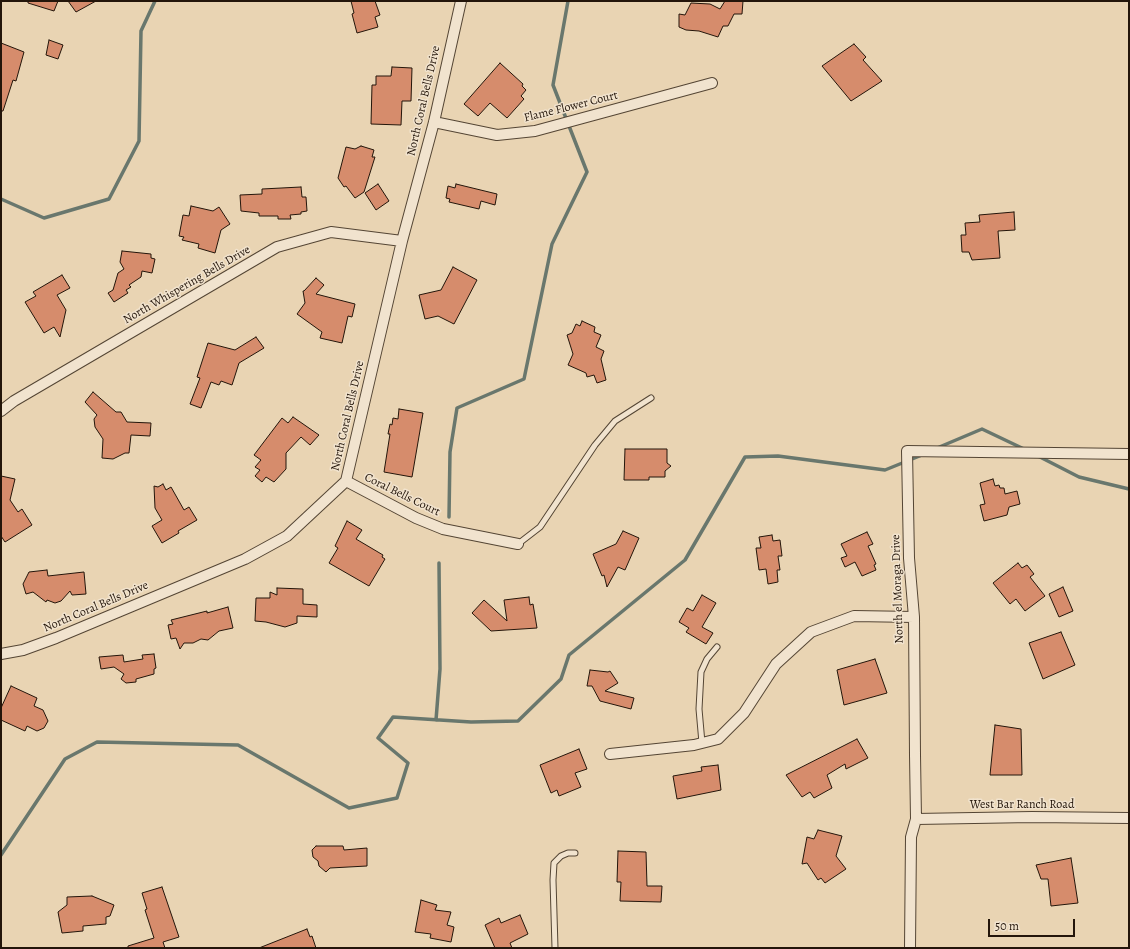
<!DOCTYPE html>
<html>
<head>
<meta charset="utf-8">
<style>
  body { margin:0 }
  #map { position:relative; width:1130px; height:949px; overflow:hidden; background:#e9d4b3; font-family:Alegreya,serif }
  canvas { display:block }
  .frame { position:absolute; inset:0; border:2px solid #23150a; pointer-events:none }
  .scale { position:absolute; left:988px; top:919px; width:87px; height:18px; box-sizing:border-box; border:2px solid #23150a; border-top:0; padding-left:5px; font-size:12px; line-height:14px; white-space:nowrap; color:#23150a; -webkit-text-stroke:3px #f1e3ce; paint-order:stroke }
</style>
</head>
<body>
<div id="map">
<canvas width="1130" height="949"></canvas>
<div class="frame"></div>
<div class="scale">50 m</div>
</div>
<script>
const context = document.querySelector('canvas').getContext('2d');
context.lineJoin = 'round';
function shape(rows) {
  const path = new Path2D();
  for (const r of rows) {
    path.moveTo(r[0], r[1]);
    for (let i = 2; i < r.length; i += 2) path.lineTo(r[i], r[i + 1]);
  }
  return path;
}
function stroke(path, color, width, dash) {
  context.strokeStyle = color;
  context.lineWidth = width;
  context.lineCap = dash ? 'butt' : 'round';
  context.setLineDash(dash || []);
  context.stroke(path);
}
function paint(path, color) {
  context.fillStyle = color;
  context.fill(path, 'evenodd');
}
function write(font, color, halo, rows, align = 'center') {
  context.font = font + ' Alegreya,serif';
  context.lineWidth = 3;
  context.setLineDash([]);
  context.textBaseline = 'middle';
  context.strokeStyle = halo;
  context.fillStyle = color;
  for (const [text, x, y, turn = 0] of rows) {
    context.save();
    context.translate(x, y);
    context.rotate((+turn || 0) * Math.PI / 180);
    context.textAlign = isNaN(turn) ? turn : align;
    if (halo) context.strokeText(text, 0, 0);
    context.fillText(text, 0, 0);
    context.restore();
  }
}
const stream = shape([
  [1,199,44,218,109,199,139,141,141,31,155,1],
  [937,448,982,429,1024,449],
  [1038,456,1079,477,1129,489],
  [449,517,450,452,457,408,524,379,552,244,587,172,553,85,568,1],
  [436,720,440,669,439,563],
  [1,855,65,759,97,742,238,745,349,808,397,798,408,763,378,738,393,717,471,722,518,721,561,679,569,655,685,560,745,457,778,456,885,470,922,455]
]);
const building = shape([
  [28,1,58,1,54,11,28,3,28,1],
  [68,1,96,1,76,12,68,1],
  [351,1,375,1,380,15,375,17,378,27,357,33,352,14,354,13,351,1],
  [725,1,743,1,742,14,734,14,728,26,723,26,718,37,699,31,686,30,679,27,679,14,685,15,691,3,710,4,720,9,725,1],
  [49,40,63,45,58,59,46,55,49,40],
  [1,43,24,52,16,81,13,80,3,111,1,111,1,43],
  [854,44,866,57,863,60,882,81,851,101,822,66,854,44],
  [500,63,523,84,522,86,526,90,521,96,524,99,507,118,490,103,478,116,464,104,500,63],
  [392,67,412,68,411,101,402,101,401,125,371,124,372,85,376,85,376,76,391,76,392,67],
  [361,146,374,150,372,157,375,157,364,192,355,198,346,186,344,187,338,178,346,147,355,149,361,146],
  [378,184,389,201,376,210,365,193,378,184],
  [456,184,497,194,495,205,481,201,479,209,449,202,450,199,446,198,448,186,455,188,456,184],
  [301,187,302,197,306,197,307,211,301,212,301,214,290,215,291,219,278,219,278,216,259,216,259,213,241,211,240,195,262,194,262,189,301,187],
  [191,206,213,211,219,207,230,224,221,230,215,253,198,248,199,244,182,240,184,237,179,236,183,215,189,216,191,206],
  [1014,212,1015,230,998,231,1000,258,972,260,969,252,962,252,961,235,966,235,965,223,980,222,979,215,1014,212],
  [122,251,151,254,151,258,155,259,152,273,142,271,141,277,129,285,131,287,126,290,128,293,114,302,108,293,113,290,118,273,124,269,120,262,122,251],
  [453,267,477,280,454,324,438,316,425,319,419,295,441,290,453,267],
  [62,275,70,288,57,295,66,310,60,337,54,327,44,333,25,302,36,296,33,292,62,275],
  [316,278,324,285,316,294,355,304,352,317,348,316,342,343,320,338,322,332,297,314,305,303,303,291,304,291,316,278],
  [582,321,595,327,594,332,601,335,596,347,604,351,601,359,606,380,597,383,594,375,587,377,586,373,568,365,573,354,567,335,572,333,576,324,580,326,582,321],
  [256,337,264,348,239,363,232,385,221,381,219,385,211,382,201,408,190,404,200,378,197,377,208,343,235,350,256,337],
  [93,392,116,412,121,412,127,422,151,423,150,436,131,435,129,453,125,453,113,459,102,458,103,439,95,427,94,419,97,415,85,402,93,392],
  [399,409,423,413,412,477,384,472,390,434,388,434,390,424,392,425,393,418,398,419,399,409],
  [293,417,319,435,310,445,301,437,286,453,286,469,274,482,266,477,262,482,255,476,260,470,255,467,261,460,254,455,282,418,288,423,293,417],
  [625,449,667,449,667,463,671,466,665,471,665,477,649,477,649,480,624,480,625,449],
  [1,476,15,479,10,500,18,512,22,509,32,525,5,542,1,536,1,476],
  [993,479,995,486,999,485,1000,488,1004,488,1005,494,1017,491,1020,504,1009,507,1007,515,984,521,980,505,985,504,980,483,993,479],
  [163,484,166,490,171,487,184,510,189,507,197,520,178,531,179,533,162,543,152,526,162,520,155,508,154,486,158,487,163,484],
  [347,521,362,530,356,539,383,555,382,557,385,559,369,586,329,563,338,548,335,546,347,521],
  [623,531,639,538,625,570,618,567,607,587,604,575,602,576,593,554,616,544,623,531],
  [867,532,873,544,868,546,876,564,874,565,876,570,862,576,855,562,845,567,841,558,847,556,841,544,867,532],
  [772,535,773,541,780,540,782,556,778,556,780,570,777,570,778,582,768,584,766,569,759,570,756,548,761,548,759,537,772,535],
  [1018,563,1022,568,1027,565,1034,574,1030,577,1045,596,1025,611,1016,599,1010,604,993,583,1018,563],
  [47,570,48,576,84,572,86,594,72,595,70,591,61,601,55,603,47,600,46,602,33,592,26,594,23,584,29,572,47,570],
  [1063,587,1073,611,1059,617,1049,594,1063,587],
  [277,588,303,589,303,604,317,605,317,617,297,616,297,623,285,627,266,622,255,621,256,598,270,598,270,592,277,595,277,588],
  [702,595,716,603,702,627,713,633,706,644,686,632,689,628,679,622,687,608,693,611,702,595],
  [529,597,530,605,533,604,537,628,491,631,472,613,484,600,507,621,504,600,529,597],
  [228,607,233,628,219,631,208,640,201,639,193,643,184,643,180,649,176,638,171,639,168,625,173,624,171,620,207,611,207,613,228,607],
  [1061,632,1075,665,1043,679,1029,643,1061,632],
  [154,654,156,668,154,669,154,674,136,679,136,682,126,683,121,679,124,674,114,667,101,669,99,657,123,655,124,662,143,659,142,655,154,654],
  [875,659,887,693,844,705,837,670,875,659],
  [590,670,608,672,610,671,618,683,605,691,634,698,631,709,600,701,592,686,587,686,590,670],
  [11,686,37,698,34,706,43,710,48,721,44,728,37,731,27,726,25,731,1,720,1,708,11,686],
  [995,725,1021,729,1022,775,990,775,995,725],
  [857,739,868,758,846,769,845,764,827,775,832,788,814,798,810,792,802,797,786,775,857,739],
  [579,749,587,769,575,773,581,787,559,796,557,790,551,793,540,765,579,749],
  [718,765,721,790,677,799,673,776,702,771,701,767,718,765],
  [818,830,842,836,836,856,846,869,825,883,821,878,818,880,807,863,802,864,807,837,814,839,818,830],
  [316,846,343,846,344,850,367,848,367,866,330,868,326,872,319,866,318,861,313,857,312,850,316,846],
  [618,851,646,852,647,886,662,886,661,902,620,901,621,882,617,882,618,851],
  [1071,858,1078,903,1051,906,1048,879,1041,879,1036,865,1071,858],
  [162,887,179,937,163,942,165,948,128,948,128,946,154,938,145,910,147,909,142,893,162,887],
  [92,896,114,905,110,916,106,917,106,924,83,926,83,931,62,933,58,912,67,905,67,897,92,896],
  [421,900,437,905,435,910,451,912,447,925,454,927,451,942,430,938,431,934,415,932,421,900],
  [520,915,528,934,510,943,512,948,495,948,485,925,499,918,501,923,520,915],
  [307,929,310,937,312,936,316,948,259,948,307,929]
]);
const lane = shape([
  [518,544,540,527,595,445,615,421,651,398],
  [702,743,699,709,701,672,707,659,717,647],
  [555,948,553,880,554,863,561,856,568,853,575,853]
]);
const street = shape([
  [434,122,497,135,535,131,712,83],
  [1,411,14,401,277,247,331,232,402,241],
  [346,481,416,518,443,529,518,544],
  [1,654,23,650,56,638,245,559,287,536,346,481,402,241,434,122,461,1],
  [610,754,694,745,718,739,744,713,776,664,811,632,854,616,914,617],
  [916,819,1032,817,1129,818],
  [910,948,911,837,916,819,915,755,914,617,909,558,907,451,1129,454]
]);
const streetNames = [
  ["North Coral Bells Drive",424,101,-77],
  ["Flame Flower Court",571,107,-14],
  ["North Whispering Bells Drive",187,285,-30],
  ["North Coral Bells Drive",348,416,-77],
  ["Coral Bells Court",402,495,26],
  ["North el Moraga Drive",898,589,-92],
  ["North Coral Bells Drive",96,607,-23],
  ["West Bar Ranch Road",1022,805]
];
stroke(stream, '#69776d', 3.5);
paint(building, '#d68c6c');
stroke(building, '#23150a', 1);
stroke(lane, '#544534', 7);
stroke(street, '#544534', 12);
stroke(lane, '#f1e3ce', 5);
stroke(street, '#f1e3ce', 10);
write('12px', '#23150a', '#f1e3ce', streetNames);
</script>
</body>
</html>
